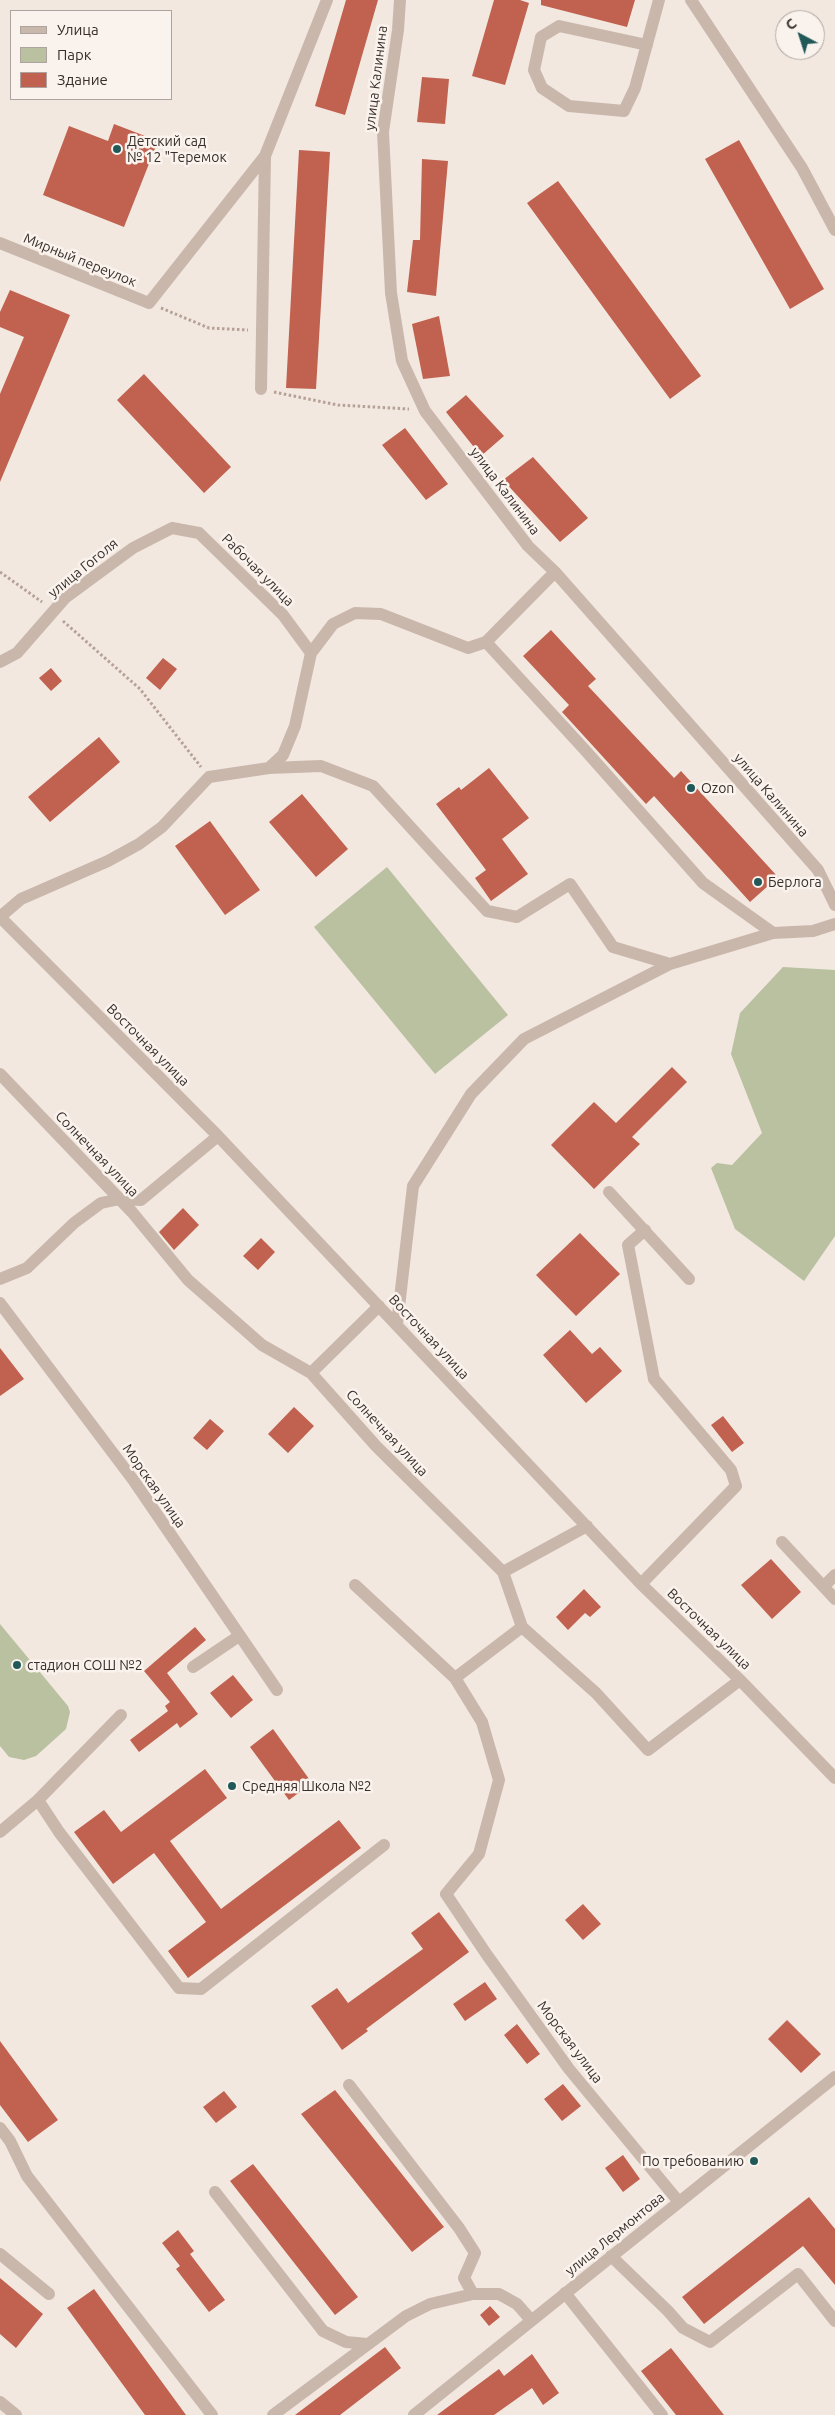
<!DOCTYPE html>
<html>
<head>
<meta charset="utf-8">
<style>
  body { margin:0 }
  #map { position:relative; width:835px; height:2415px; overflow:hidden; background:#f2e8e0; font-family:Ubuntu,sans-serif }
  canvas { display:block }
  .legend { position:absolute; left:10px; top:10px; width:162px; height:90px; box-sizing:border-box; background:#faf3ed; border:1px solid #ada49f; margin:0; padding:6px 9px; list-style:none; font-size:15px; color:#392e2b }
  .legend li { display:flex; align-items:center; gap:10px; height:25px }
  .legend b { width:25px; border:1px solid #ada49f }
  .north { position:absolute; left:775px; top:10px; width:50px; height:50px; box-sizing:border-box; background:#faf3ed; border:1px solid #ada49f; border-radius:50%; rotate:320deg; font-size:14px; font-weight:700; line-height:20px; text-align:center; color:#392e2b }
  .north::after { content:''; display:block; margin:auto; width:18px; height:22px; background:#215958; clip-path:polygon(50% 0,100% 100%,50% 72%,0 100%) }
</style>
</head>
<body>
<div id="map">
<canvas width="835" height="2415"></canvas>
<ul class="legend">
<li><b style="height:6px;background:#cab7ac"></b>Улица</li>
<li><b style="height:14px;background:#b9c1a0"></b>Парк</li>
<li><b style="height:14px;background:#c1614f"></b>Здание</li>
</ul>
<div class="north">С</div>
</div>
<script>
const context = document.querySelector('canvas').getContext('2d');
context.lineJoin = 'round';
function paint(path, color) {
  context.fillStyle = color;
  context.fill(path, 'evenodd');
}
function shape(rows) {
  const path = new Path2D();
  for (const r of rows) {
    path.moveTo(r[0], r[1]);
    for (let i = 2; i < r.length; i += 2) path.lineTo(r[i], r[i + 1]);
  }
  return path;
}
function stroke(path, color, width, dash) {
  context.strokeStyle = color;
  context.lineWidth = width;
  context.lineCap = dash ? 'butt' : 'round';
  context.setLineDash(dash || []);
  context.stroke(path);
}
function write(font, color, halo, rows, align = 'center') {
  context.font = font + ' Ubuntu,sans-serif';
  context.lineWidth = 5;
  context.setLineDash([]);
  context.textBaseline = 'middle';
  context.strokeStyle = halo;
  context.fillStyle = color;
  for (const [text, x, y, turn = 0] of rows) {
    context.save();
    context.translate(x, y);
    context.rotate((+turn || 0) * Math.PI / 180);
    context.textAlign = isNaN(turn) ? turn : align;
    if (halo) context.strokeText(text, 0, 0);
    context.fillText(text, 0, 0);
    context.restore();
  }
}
const green = shape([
  [387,867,508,1015,435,1074,314,927],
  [783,967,835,970,835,1236,804,1281,735,1229,711,1168,717,1163,732,1165,762,1133,731,1054,740,1013],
  [0,1624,68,1706,70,1712,66,1729,36,1756,24,1760,9,1757,0,1746]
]);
const building = shape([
  [346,0,378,0,345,115,315,106],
  [494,0,520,0,529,3,505,85,472,76],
  [541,0,635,0,627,27,541,5],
  [422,77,449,79,445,124,417,122],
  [114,124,158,141,124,227,43,195,69,126,108,141],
  [739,140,824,289,790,309,705,159],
  [299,150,330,152,316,389,286,388],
  [422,159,448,161,436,296,407,292,413,240,420,240],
  [558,181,701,376,670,399,527,203],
  [10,290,70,315,0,482,0,394,24,337,0,327,0,312],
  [439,316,450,376,423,379,412,324],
  [144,374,231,467,204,493,117,400],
  [466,395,504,436,481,456,446,412],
  [405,428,448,484,426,500,382,445],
  [533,457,588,518,560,542,503,480],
  [551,630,596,679,588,686,674,778,681,771,778,877,750,902,654,796,646,804,562,712,569,705,523,656],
  [163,658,177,669,160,690,146,678],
  [51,668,62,681,51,691,39,678],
  [99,737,120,762,50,822,28,797],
  [489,768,529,818,502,839,528,874,491,901,475,878,486,870,436,804,459,787,461,790],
  [302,794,348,849,316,877,269,822],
  [210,821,260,890,225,915,175,846],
  [672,1067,687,1082,632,1137,640,1144,594,1189,551,1145,594,1102,616,1123],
  [183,1208,199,1225,174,1250,159,1232],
  [580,1233,620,1274,576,1316,536,1275],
  [261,1238,275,1252,258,1270,243,1256],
  [570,1330,592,1354,600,1347,622,1371,586,1403,543,1355],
  [0,1348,24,1379,0,1396],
  [294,1407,314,1426,288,1453,268,1434],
  [723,1416,744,1443,732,1452,711,1425],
  [210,1419,224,1431,207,1450,193,1438],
  [771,1559,801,1592,772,1619,741,1585],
  [584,1589,601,1607,590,1617,585,1613,568,1630,556,1617],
  [195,1627,206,1640,167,1673,198,1714,180,1728,177,1723,139,1752,130,1740,168,1711,165,1706,170,1702,144,1671],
  [233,1675,253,1700,231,1718,210,1693],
  [273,1729,312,1783,289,1800,250,1747],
  [205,1769,227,1798,170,1841,221,1909,339,1820,361,1848,188,1978,168,1951,206,1922,154,1853,113,1884,74,1832,104,1810,121,1832],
  [583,1904,601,1924,583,1940,565,1920],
  [439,1912,469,1952,366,2029,368,2031,342,2050,311,2006,337,1988,348,2003,423,1949,411,1933],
  [485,1982,497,1999,465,2021,453,2004],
  [787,2020,821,2054,801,2073,768,2039],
  [517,2024,540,2054,527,2064,504,2035],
  [0,2041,58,2120,28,2142,0,2105],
  [563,2084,581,2106,562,2121,544,2099],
  [335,2090,444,2227,412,2252,301,2114],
  [224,2091,237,2107,216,2123,203,2107],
  [623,2155,640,2179,623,2192,605,2168],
  [253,2164,358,2297,335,2315,230,2181],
  [809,2197,835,2229,835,2285,803,2246,704,2324,682,2297],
  [178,2230,194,2251,190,2254,225,2300,209,2312,176,2269,180,2266,162,2243],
  [0,2278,43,2314,16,2348,0,2334],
  [94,2289,186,2415,145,2415,67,2308],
  [490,2306,500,2317,489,2326,480,2315],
  [385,2347,401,2368,340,2415,295,2415],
  [671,2348,724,2415,676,2415,641,2371],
  [532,2354,559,2393,543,2405,532,2388,494,2415,437,2415,499,2369,504,2376]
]);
const path = shape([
  [161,308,209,328,248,330],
  [274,392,338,405,409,409],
  [0,572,42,602],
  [63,621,140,689,201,767]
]);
const minor = shape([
  [400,0,398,30,383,132,391,293,402,361,425,411,528,546,555,572,818,870,835,905],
  [691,0,802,168,835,230],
  [647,45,559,26,541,37,534,70,542,88,569,106,624,111,635,88,659,0],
  [0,243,149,303,265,156,327,0],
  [261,389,265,156],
  [486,642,585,750,703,883,773,933,813,931,835,924],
  [0,662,17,653,65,598,133,548,172,528,199,533,283,615,311,653],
  [269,768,321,766,373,786,487,911,517,917,570,884,613,947,670,964],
  [0,917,218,1136,641,1584,740,1680,835,1778],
  [0,917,21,899,108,861,139,844,162,827,209,777,269,768,283,755,295,726,311,653,333,624,355,613,381,614,468,648,486,642,555,572],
  [0,1074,132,1212,188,1280,262,1345,311,1373,376,1446,503,1572,522,1627,596,1693,648,1750,740,1680],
  [609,1192,689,1279],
  [0,1279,27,1268,74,1223,101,1203,120,1199,141,1200,218,1136],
  [0,1303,134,1481,277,1690],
  [397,1324,413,1186,471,1094,524,1039,670,964,773,933],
  [311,1373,379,1306],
  [782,1542,835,1599],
  [503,1572,587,1526],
  [641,1584,736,1486,731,1470,654,1379,628,1245,645,1230],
  [355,1585,455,1678,482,1722,499,1780,479,1854,446,1894,487,1955,569,2069,679,2202],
  [824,1586,835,1575],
  [193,1667,239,1636],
  [455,1678,522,1627],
  [121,1715,38,1800,59,1832,179,1988,201,1989,384,1845],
  [0,1832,38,1800],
  [349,2085,459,2228,475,2253,464,2278,473,2294],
  [0,2128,10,2141,27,2176,212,2415],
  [215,2192,323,2331,346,2342,367,2344],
  [0,2254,49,2294],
  [611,2256,668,2311,683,2328,710,2342,798,2274,835,2321],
  [565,2293,662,2415],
  [0,2402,16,2415],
  [273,2415,406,2316,430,2304,473,2294,499,2294,517,2304,531,2320],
  [414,2415,835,2077]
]);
const markers = [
  [117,149,5,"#215958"],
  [691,788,5,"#215958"],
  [758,882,5,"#215958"],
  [17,1665,5,"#215958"],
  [232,1786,5,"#215958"],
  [754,2161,5,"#215958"]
];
const streetNames = [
  ["улица Калинина",376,78,-83],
  ["Мирный переулок",80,260,22],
  ["улица Калинина",505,491,53],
  ["улица Гоголя",83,568,-39],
  ["Рабочая улица",258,570,45],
  ["улица Калинина",771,795,49],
  ["Восточная улица",148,1045,45],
  ["Солнечная улица",97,1154,46],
  ["Восточная улица",429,1337,47],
  ["Солнечная улица",387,1433,47],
  ["Морская улица",154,1486,55],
  ["Восточная улица",709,1629,44],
  ["Морская улица",570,2042,53],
  ["улица Лермонтова",615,2234,-39]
];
const poiNames = [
  ["Детский сад",127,141],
  ["№ 12 \"Теремок",127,157],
  ["Ozon",701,788],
  ["Берлога",768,882],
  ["стадион СОШ №2",27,1665],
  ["Средняя Школа №2",242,1786],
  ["По требованию",744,2161,"right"]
];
paint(green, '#b9c1a0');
paint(building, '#c1614f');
stroke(path, '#b6a196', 3, [2.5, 2.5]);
stroke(minor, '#cab7ac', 12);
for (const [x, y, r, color] of markers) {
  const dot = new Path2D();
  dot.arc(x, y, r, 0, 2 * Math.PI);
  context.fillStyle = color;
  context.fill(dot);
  stroke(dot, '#faf3ed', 2);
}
write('14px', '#392e2b', '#faf3ed', streetNames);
write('14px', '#392e2b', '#faf3ed', poiNames, 'left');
</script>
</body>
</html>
